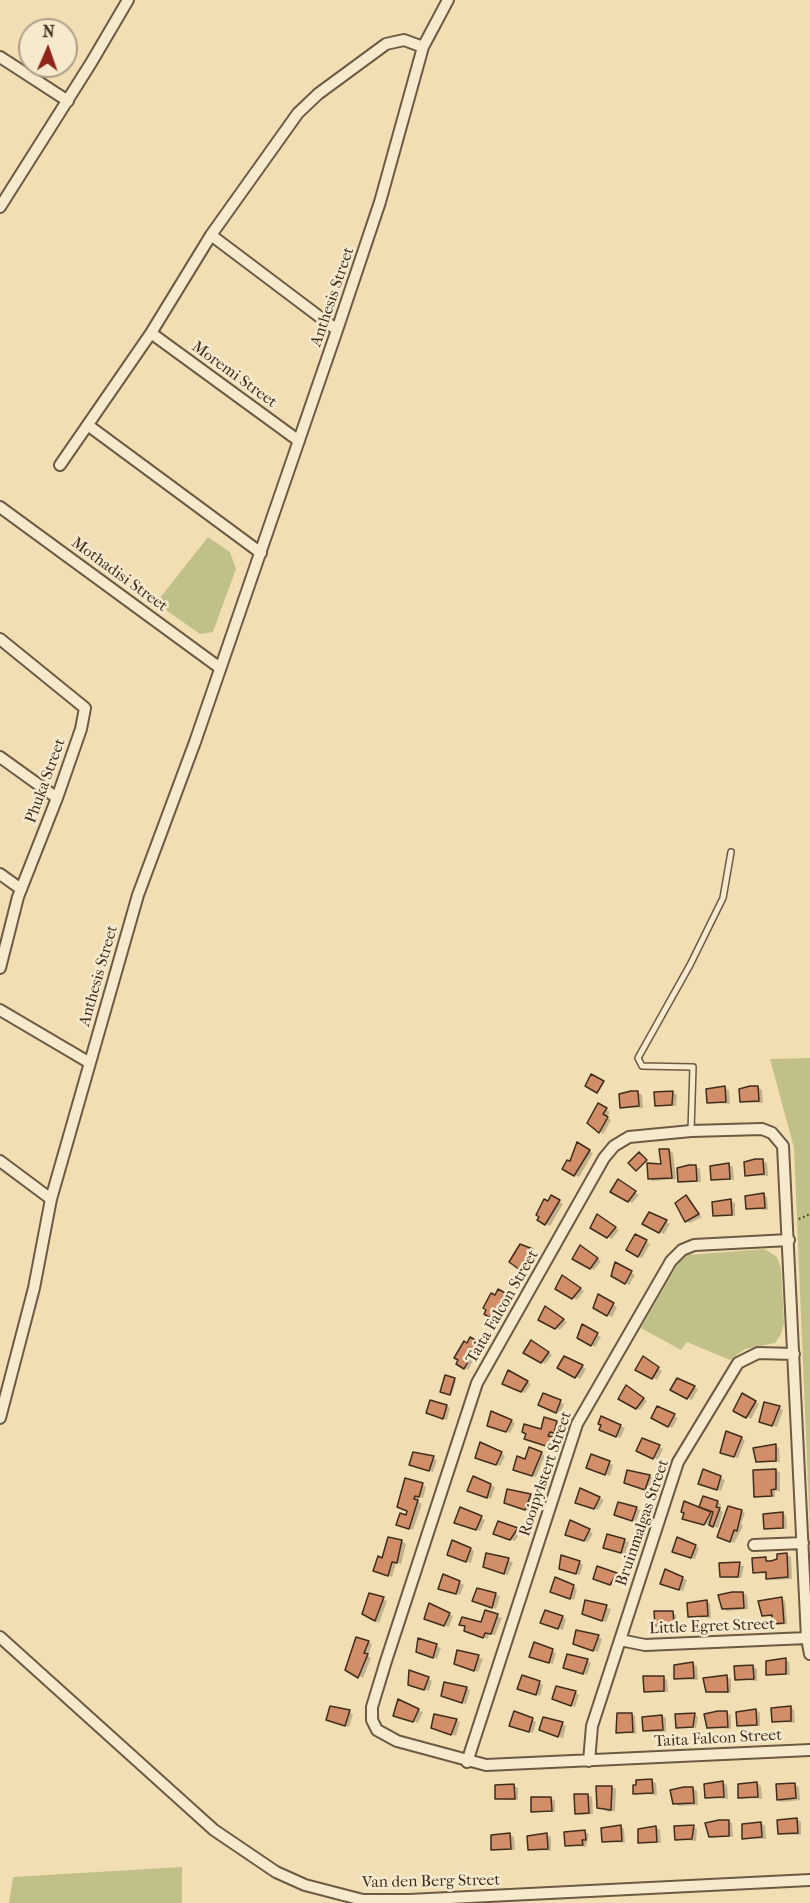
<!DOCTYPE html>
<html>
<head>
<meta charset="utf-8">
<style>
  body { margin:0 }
  #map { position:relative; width:810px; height:1903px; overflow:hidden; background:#f1dfb3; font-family:"IM FELL French Canon",serif }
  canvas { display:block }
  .north { position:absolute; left:18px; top:18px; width:60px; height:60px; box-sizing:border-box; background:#f6eace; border:2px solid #ad9e88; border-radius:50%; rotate:2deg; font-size:16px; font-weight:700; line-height:24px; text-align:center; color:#402d1e }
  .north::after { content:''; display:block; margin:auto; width:21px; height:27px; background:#8f2418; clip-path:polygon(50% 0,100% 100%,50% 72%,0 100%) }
</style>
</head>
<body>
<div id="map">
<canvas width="810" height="1903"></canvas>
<div class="north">N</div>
</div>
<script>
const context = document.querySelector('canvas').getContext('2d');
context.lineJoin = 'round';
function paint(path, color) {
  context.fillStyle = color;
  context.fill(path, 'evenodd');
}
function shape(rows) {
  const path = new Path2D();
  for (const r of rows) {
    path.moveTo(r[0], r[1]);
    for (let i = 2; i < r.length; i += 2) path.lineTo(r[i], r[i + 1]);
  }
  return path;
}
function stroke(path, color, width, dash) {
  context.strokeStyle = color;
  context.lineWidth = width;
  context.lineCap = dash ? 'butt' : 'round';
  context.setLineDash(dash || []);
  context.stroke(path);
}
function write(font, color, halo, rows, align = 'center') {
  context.font = font + ' "IM FELL French Canon",serif';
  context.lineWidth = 5;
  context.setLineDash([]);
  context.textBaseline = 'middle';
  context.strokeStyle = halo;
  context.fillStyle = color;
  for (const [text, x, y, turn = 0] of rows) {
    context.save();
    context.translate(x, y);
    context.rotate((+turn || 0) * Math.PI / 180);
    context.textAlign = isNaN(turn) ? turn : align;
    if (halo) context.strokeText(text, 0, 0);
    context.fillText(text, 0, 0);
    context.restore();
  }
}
const green = shape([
  [208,537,230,552,236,569,213,632,200,634,156,603],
  [810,1058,810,1531,794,1148,770,1059],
  [765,1249,777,1257,781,1268,784,1323,781,1334,775,1343,745,1349,730,1360,687,1342,681,1350,641,1328,679,1262,688,1255],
  [182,1867,182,1903,9,1903,13,1877]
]);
const shadow = shape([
  [758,1087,762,1090,763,1103,741,1102],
  [725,1088,729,1090,730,1104,708,1102,708,1091],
  [673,1092,677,1095,676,1106,657,1105,656,1093],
  [638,1093,642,1095,643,1108,621,1107],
  [599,1105,610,1112,607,1117,611,1120,603,1134,589,1123],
  [577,1145,593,1153,579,1177,564,1169,571,1164],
  [669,1150,673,1153,676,1179,653,1181,649,1178,663,1166],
  [763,1161,767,1163,768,1176,746,1175],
  [729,1165,733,1167,734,1180,712,1179],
  [696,1167,700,1169,701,1182,679,1181,679,1169],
  [618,1181,639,1195,632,1203,612,1192],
  [763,1195,767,1197,768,1210,747,1208],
  [552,1197,563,1204,550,1226,539,1220],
  [686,1197,702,1217,690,1223,686,1221],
  [731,1201,735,1203,735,1216,714,1215],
  [650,1214,670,1224,664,1234,644,1223],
  [598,1216,619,1230,612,1239,592,1227],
  [636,1236,650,1244,642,1258,628,1250],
  [580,1247,601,1261,594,1270,574,1258],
  [532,1251,536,1253,525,1271,511,1261],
  [616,1265,635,1275,629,1285,613,1276],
  [563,1278,584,1291,577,1300,557,1289],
  [499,1291,510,1297,497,1320,486,1313],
  [599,1296,617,1307,612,1317,595,1308],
  [546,1308,567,1322,560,1330,540,1319],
  [583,1326,601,1337,595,1347,579,1337],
  [471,1339,482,1345,468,1370,458,1364],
  [531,1342,552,1355,545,1364,525,1353],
  [643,1358,662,1371,657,1380,637,1369],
  [582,1366,586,1369,580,1379,559,1368],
  [509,1372,531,1384,525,1393,508,1386],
  [446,1377,456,1380,452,1394,443,1392],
  [626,1387,647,1401,640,1410,620,1398],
  [694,1387,698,1389,692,1400,672,1390],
  [544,1395,564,1404,560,1414,544,1407],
  [743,1395,759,1404,751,1419,735,1410],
  [447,1406,450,1408,447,1420,428,1413],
  [779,1408,783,1410,777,1427,764,1423],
  [674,1416,678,1418,672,1428,653,1418],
  [602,1418,625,1428,620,1438,605,1431],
  [511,1421,515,1423,510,1433,493,1427],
  [557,1423,560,1425,558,1434,554,1433,552,1438,556,1441,554,1448,530,1440,527,1434],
  [741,1438,745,1440,738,1458,721,1452],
  [659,1446,663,1449,658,1460,642,1452],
  [775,1446,779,1448,780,1462,757,1461],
  [530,1449,545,1455,536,1477,514,1470,526,1461],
  [501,1453,505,1456,500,1466,476,1458],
  [433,1458,437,1460,433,1472,411,1465],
  [609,1463,613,1465,610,1476,592,1470],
  [776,1470,780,1473,780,1491,775,1491,775,1497,756,1496,754,1471],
  [704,1471,725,1480,721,1491,704,1485],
  [650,1476,653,1478,649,1491,626,1483],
  [473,1478,495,1487,491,1499,473,1493],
  [422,1485,426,1487,423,1498,419,1497,418,1501,422,1504,413,1530,401,1526,409,1511,403,1509],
  [581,1490,604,1500,598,1510,581,1504],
  [530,1496,534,1498,529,1511,510,1505],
  [717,1502,721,1504,720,1510,723,1512,718,1528,686,1518,710,1514,713,1516],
  [636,1508,640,1510,636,1522,620,1517],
  [742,1511,745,1513,741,1524,743,1526,734,1543,723,1539],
  [782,1513,786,1516,787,1529,765,1528],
  [481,1518,485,1520,480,1531,460,1524],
  [571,1522,593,1533,588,1542,570,1537],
  [517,1530,521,1532,515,1541,499,1536],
  [608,1536,629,1542,625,1554,608,1549],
  [402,1541,406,1544,401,1564,396,1563,392,1577,379,1572],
  [695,1546,699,1548,695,1559,678,1554],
  [470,1549,474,1551,471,1563,453,1557],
  [488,1555,513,1562,508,1575,489,1569],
  [787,1555,791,1557,792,1579,772,1580,767,1574,754,1572,766,1559,770,1563],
  [579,1562,583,1565,580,1575,565,1570],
  [721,1564,744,1566,741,1578,721,1576],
  [598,1568,621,1576,619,1582,616,1581,614,1586,594,1579],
  [444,1576,464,1585,460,1595,444,1590],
  [683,1578,687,1580,683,1591,665,1585],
  [573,1586,577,1589,574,1600,556,1594],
  [478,1590,500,1596,496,1609,478,1603],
  [743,1593,747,1595,748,1609,727,1611,723,1608],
  [370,1595,387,1601,379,1623,368,1618],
  [781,1599,785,1601,787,1624,778,1625,774,1623,773,1617,763,1615],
  [707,1601,710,1604,711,1618,689,1616],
  [586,1602,611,1609,606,1622,588,1616],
  [430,1605,453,1616,449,1627,426,1619],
  [486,1612,502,1618,495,1635,489,1634,488,1639,469,1633,466,1627,461,1624,482,1623],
  [672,1612,676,1615,677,1626,660,1627,656,1625],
  [562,1617,566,1619,563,1630,546,1624],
  [598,1637,602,1639,598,1652,579,1646],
  [419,1640,441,1648,437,1659,422,1654],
  [368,1642,372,1644,368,1656,371,1658,363,1678,347,1669],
  [552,1651,556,1653,553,1664,535,1658],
  [458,1652,483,1659,478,1672,455,1664],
  [587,1660,591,1663,587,1675,569,1669],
  [785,1660,789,1662,790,1675,768,1674],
  [693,1664,697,1666,698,1680,676,1679],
  [753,1667,757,1669,757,1681,737,1679],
  [410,1672,432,1681,429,1691,414,1686,408,1678],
  [727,1677,731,1679,731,1693,707,1691],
  [663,1678,667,1680,668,1692,645,1691],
  [539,1683,543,1685,540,1696,523,1690],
  [467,1688,470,1690,466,1704,447,1698],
  [575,1692,579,1695,575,1707,557,1701],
  [399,1702,423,1712,418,1723,399,1717],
  [790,1707,794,1710,795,1723,773,1721],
  [756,1710,760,1713,760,1726,738,1725],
  [349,1712,353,1714,349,1727,331,1721],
  [727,1713,731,1715,731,1729,708,1727,705,1715],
  [631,1714,635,1716,636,1734,618,1732],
  [695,1715,698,1717,696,1728,677,1727],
  [662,1716,666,1718,666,1732,644,1731],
  [456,1720,460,1722,456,1736,437,1730],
  [532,1720,536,1722,533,1733,515,1727],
  [562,1724,566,1726,563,1738,544,1732],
  [652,1781,656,1783,657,1795,635,1793],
  [723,1783,727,1785,728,1799,706,1797],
  [757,1783,761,1786,762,1799,740,1797,739,1786],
  [795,1785,799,1787,800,1800,782,1802,778,1800],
  [514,1786,518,1788,518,1800,497,1799],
  [612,1787,616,1789,615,1811,608,1812,599,1807,598,1788],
  [693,1789,697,1791,698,1805,679,1806,675,1803],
  [588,1795,592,1797,593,1814,581,1815,577,1813],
  [551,1798,555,1801,555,1812,533,1811],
  [797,1819,801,1822,801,1835,779,1834],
  [728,1821,732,1823,733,1837,710,1836],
  [761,1823,765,1826,766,1839,744,1838],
  [620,1826,624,1829,625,1843,603,1841],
  [656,1827,660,1830,661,1843,640,1842],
  [693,1827,697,1829,696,1841,676,1839],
  [585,1832,589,1834,586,1847,566,1845],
  [510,1835,514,1837,515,1850,493,1849],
  [547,1835,551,1837,551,1851,530,1849]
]);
const building = shape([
  [591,1074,604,1081,597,1093,585,1086,591,1074],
  [725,1086,726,1102,707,1103,706,1089,725,1086],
  [750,1086,758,1086,759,1101,740,1102,739,1089,750,1086],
  [631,1091,638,1091,639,1106,620,1108,619,1094,631,1091],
  [673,1091,672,1105,655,1106,654,1092,673,1091],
  [598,1103,607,1108,603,1114,608,1117,599,1133,587,1123,598,1103],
  [577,1142,590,1150,574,1176,562,1169,567,1160,570,1161,577,1142],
  [659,1149,669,1149,672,1178,648,1179,647,1163,661,1164,659,1149],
  [639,1152,647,1160,636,1171,628,1163,639,1152],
  [755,1159,763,1159,764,1174,745,1176,744,1162,755,1159],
  [729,1163,730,1179,711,1180,710,1166,729,1163],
  [689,1165,696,1165,697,1181,678,1182,677,1168,689,1165],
  [618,1179,636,1191,628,1202,610,1192,618,1179],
  [764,1193,765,1208,746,1209,745,1196,764,1193],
  [551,1195,560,1200,545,1225,537,1220,539,1217,536,1215,544,1199,548,1201,551,1195],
  [686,1195,699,1214,685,1222,675,1203,686,1195],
  [731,1199,732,1215,713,1216,712,1202,731,1199],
  [649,1212,667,1220,659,1233,642,1224,649,1212],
  [597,1214,616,1227,607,1238,590,1228,597,1214],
  [635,1234,647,1240,638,1257,626,1250,635,1234],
  [520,1244,533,1249,520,1270,509,1262,520,1244],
  [580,1245,598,1258,590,1269,572,1259,580,1245],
  [615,1262,632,1271,625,1284,611,1276,615,1262],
  [562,1275,581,1288,572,1299,555,1289,562,1275],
  [498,1289,507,1294,492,1319,484,1314,486,1310,483,1308,491,1293,495,1295,498,1289],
  [598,1294,614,1303,607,1316,593,1308,598,1294],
  [545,1306,564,1319,555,1329,538,1320,545,1306],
  [582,1324,598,1333,591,1346,577,1338,582,1324],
  [470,1337,479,1342,464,1369,456,1364,458,1360,454,1358,464,1341,467,1343,470,1337],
  [531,1340,549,1352,541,1363,523,1353,531,1340],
  [564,1356,583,1365,575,1378,557,1368,564,1356],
  [643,1356,659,1367,652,1379,635,1370,643,1356],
  [508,1370,528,1381,521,1392,502,1384,508,1370],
  [445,1375,455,1378,450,1395,440,1392,445,1375],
  [677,1378,695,1386,687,1399,670,1390,677,1378],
  [626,1385,644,1398,636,1409,618,1399,626,1385],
  [543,1393,561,1400,556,1413,538,1405,543,1393],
  [742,1393,756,1401,746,1418,733,1411,742,1393],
  [430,1400,447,1405,443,1419,426,1413,430,1400],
  [764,1402,780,1406,772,1426,759,1422,764,1402],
  [657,1406,675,1414,668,1427,651,1418,657,1406],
  [491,1411,512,1420,506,1432,487,1426,491,1411],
  [601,1416,621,1425,616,1437,599,1430,601,1425,598,1424,601,1416],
  [544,1417,557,1421,554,1433,550,1432,548,1436,553,1437,549,1447,524,1439,526,1434,522,1432,524,1424,541,1429,544,1417],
  [726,1431,742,1437,734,1457,720,1453,726,1431],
  [642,1438,660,1445,653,1459,636,1451,642,1438],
  [480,1442,502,1452,496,1465,475,1458,480,1442],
  [776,1444,776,1461,756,1462,753,1448,776,1444],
  [529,1447,542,1452,532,1476,513,1470,517,1456,525,1459,529,1447],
  [413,1452,434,1456,429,1471,409,1465,413,1452],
  [591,1454,610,1461,605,1475,586,1468,591,1454],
  [703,1469,721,1476,717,1490,698,1484,703,1469],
  [776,1469,776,1489,771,1490,772,1496,754,1497,753,1470,776,1469],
  [627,1470,650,1475,645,1490,624,1483,627,1470],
  [473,1476,491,1484,487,1498,467,1491,473,1476],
  [405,1478,423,1483,419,1497,415,1496,414,1499,418,1500,409,1529,396,1525,400,1513,406,1515,407,1511,397,1507,405,1478],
  [580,1488,600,1497,594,1509,575,1503,580,1488],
  [507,1489,531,1494,525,1510,504,1503,507,1489],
  [703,1496,718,1501,716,1507,720,1508,713,1527,709,1525,713,1512,699,1507,703,1496],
  [684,1501,711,1512,704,1525,682,1519,684,1513,681,1512,684,1501],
  [618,1502,637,1507,632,1521,614,1515,618,1502],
  [728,1506,742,1510,737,1531,734,1530,730,1542,717,1537,728,1506],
  [460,1507,482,1516,476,1530,454,1523,460,1507],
  [783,1512,783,1528,764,1529,763,1514,783,1512],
  [570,1520,590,1529,584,1541,565,1535,570,1520],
  [498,1521,518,1528,510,1540,493,1534,498,1521],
  [607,1534,625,1539,621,1553,603,1548,607,1534],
  [388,1537,402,1540,397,1563,392,1562,388,1576,373,1571,378,1556,382,1558,388,1537],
  [677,1537,696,1545,691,1558,672,1552,677,1537],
  [452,1540,471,1548,466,1562,447,1555,452,1540],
  [486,1553,509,1558,504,1574,483,1567,486,1553],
  [787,1553,788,1577,766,1579,766,1572,753,1573,752,1558,766,1557,766,1561,771,1561,777,1559,777,1554,787,1553],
  [561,1555,580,1561,576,1574,559,1569,561,1555],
  [740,1562,738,1577,720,1577,719,1563,740,1562],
  [597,1566,617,1573,610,1585,593,1579,597,1566],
  [665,1569,683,1577,679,1590,660,1584,665,1569],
  [443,1574,460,1581,456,1594,438,1589,443,1574],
  [555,1577,574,1585,570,1599,550,1592,555,1577],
  [477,1588,496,1593,492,1608,472,1601,477,1588],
  [732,1592,743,1592,744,1608,722,1609,718,1595,732,1592],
  [369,1593,384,1597,375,1621,362,1614,369,1593],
  [782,1597,784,1623,772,1624,772,1615,762,1616,758,1601,782,1597],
  [585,1600,607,1605,602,1621,582,1614,585,1600],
  [707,1600,708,1616,688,1617,687,1603,707,1600],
  [429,1603,450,1613,444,1626,424,1619,429,1603],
  [485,1610,498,1614,491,1634,485,1633,483,1638,464,1631,465,1626,459,1625,462,1617,481,1622,485,1610],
  [545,1610,563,1616,558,1629,540,1623,545,1610],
  [654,1611,673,1611,674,1624,655,1626,654,1611],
  [576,1630,599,1635,593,1651,573,1644,576,1630],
  [356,1637,369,1641,364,1653,368,1654,358,1678,345,1670,356,1637],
  [418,1638,437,1644,433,1658,416,1652,418,1638],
  [534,1642,553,1649,549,1663,529,1657,534,1642],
  [457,1650,479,1655,474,1671,454,1664,457,1650],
  [567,1654,588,1659,583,1674,563,1668,567,1654],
  [786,1658,786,1674,766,1675,766,1661,786,1658],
  [693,1662,694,1678,674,1679,674,1665,693,1662],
  [753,1665,754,1679,735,1680,734,1666,753,1665],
  [409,1670,429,1677,424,1690,408,1685,409,1670],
  [522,1675,540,1681,536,1695,517,1689,522,1675],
  [727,1675,728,1692,706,1692,703,1678,727,1675],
  [643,1676,664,1676,664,1691,644,1692,643,1676],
  [444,1682,467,1687,462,1703,441,1696,444,1682],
  [556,1686,576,1691,571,1706,552,1699,556,1686],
  [398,1699,419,1709,413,1722,393,1716,398,1699],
  [330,1706,350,1710,345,1726,326,1720,330,1706],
  [791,1706,791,1721,772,1722,771,1708,791,1706],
  [756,1709,757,1725,737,1726,736,1712,756,1709],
  [514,1711,533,1718,529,1732,509,1726,514,1711],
  [718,1711,727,1711,728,1727,707,1728,704,1714,718,1711],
  [617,1713,632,1713,633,1732,616,1733,617,1713],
  [695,1713,693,1727,676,1728,675,1714,695,1713],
  [434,1714,457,1719,451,1735,431,1728,434,1714],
  [662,1715,663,1730,643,1731,642,1717,662,1715],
  [543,1717,563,1722,558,1737,539,1730,543,1717],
  [652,1779,653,1793,633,1794,633,1785,636,1785,636,1780,652,1779],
  [723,1781,724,1797,705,1798,704,1784,723,1781],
  [757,1782,758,1797,738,1798,738,1784,757,1782],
  [795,1783,796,1798,777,1800,776,1784,795,1783],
  [514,1784,515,1799,495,1799,495,1785,514,1784],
  [596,1786,612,1786,611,1810,597,1808,596,1786],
  [684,1787,693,1787,694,1803,673,1804,670,1790,684,1787],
  [574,1794,588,1794,589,1813,575,1814,574,1794],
  [531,1797,551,1797,552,1811,531,1812,531,1797],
  [797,1818,798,1833,778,1834,777,1820,797,1818],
  [719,1820,729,1820,729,1836,709,1837,705,1823,719,1820],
  [761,1822,762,1837,742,1839,742,1824,761,1822],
  [621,1825,622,1841,602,1842,601,1828,621,1825],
  [694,1825,692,1839,675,1840,674,1826,694,1825],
  [656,1826,657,1842,638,1843,638,1829,656,1826],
  [585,1830,586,1840,582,1840,583,1845,565,1846,564,1832,585,1830],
  [510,1833,511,1849,491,1850,491,1835,510,1833],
  [547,1833,548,1849,528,1850,527,1836,547,1833]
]);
const path = shape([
  [799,1219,810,1214]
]);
const service = shape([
  [691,1131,693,1067,642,1066,638,1058,690,965,723,898,731,852]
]);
const minor = shape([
  [0,57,68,101],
  [0,207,91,63,128,0],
  [211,235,337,330],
  [151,333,299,441],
  [89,426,261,553],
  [60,465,151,333,211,235,298,113,318,94,386,44,404,40,423,47],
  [0,507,220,668],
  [0,639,85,708,81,729,57,798,18,897,0,968],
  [0,757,57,798],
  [0,874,21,889],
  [0,1010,90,1063],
  [0,1161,51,1199],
  [0,1418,34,1288,51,1199,138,895,195,742,337,330,380,202,423,47,448,0],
  [754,1545,803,1543],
  [0,1637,214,1830,276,1872,305,1885,363,1900,409,1900,810,1880],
  [620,1640,645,1645,807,1638],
  [810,1654,807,1638,783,1146,772,1133,762,1129,691,1131,629,1137,614,1146,604,1158,477,1383,386,1661,372,1707,372,1720,377,1730,397,1741,486,1765,810,1750],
  [589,1761,592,1726,678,1462,738,1363,758,1353,794,1354],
  [467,1762,577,1424,671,1261,682,1250,694,1245,789,1240]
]);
const streetNames = [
  ["Anthesis Street",333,297,-71],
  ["Moremi Street",234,375,36],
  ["Mothadisi Street",119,575,36],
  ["Phuka Street",46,781,-70],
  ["Anthesis Street",99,976,-74],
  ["Taita Falcon Street",503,1307,-60],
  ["Rooipylstert Street",546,1474,-71],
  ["Bruinmalgas Street",643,1523,-71],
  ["Little Egret Street",712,1627,-2],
  ["Taita Falcon Street",718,1739,-3],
  ["Van den Berg Street",431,1882,-1]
];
paint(green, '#c1c088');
paint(shadow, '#0003');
paint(building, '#d18e69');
stroke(building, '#402d1e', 1.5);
stroke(service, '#6c5a43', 8);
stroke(minor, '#6c5a43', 14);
stroke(path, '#402d1e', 2, [1.5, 3]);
stroke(service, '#f6eace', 5);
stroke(minor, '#f6eace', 10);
write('16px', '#402d1e', '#f6eace', streetNames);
</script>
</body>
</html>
